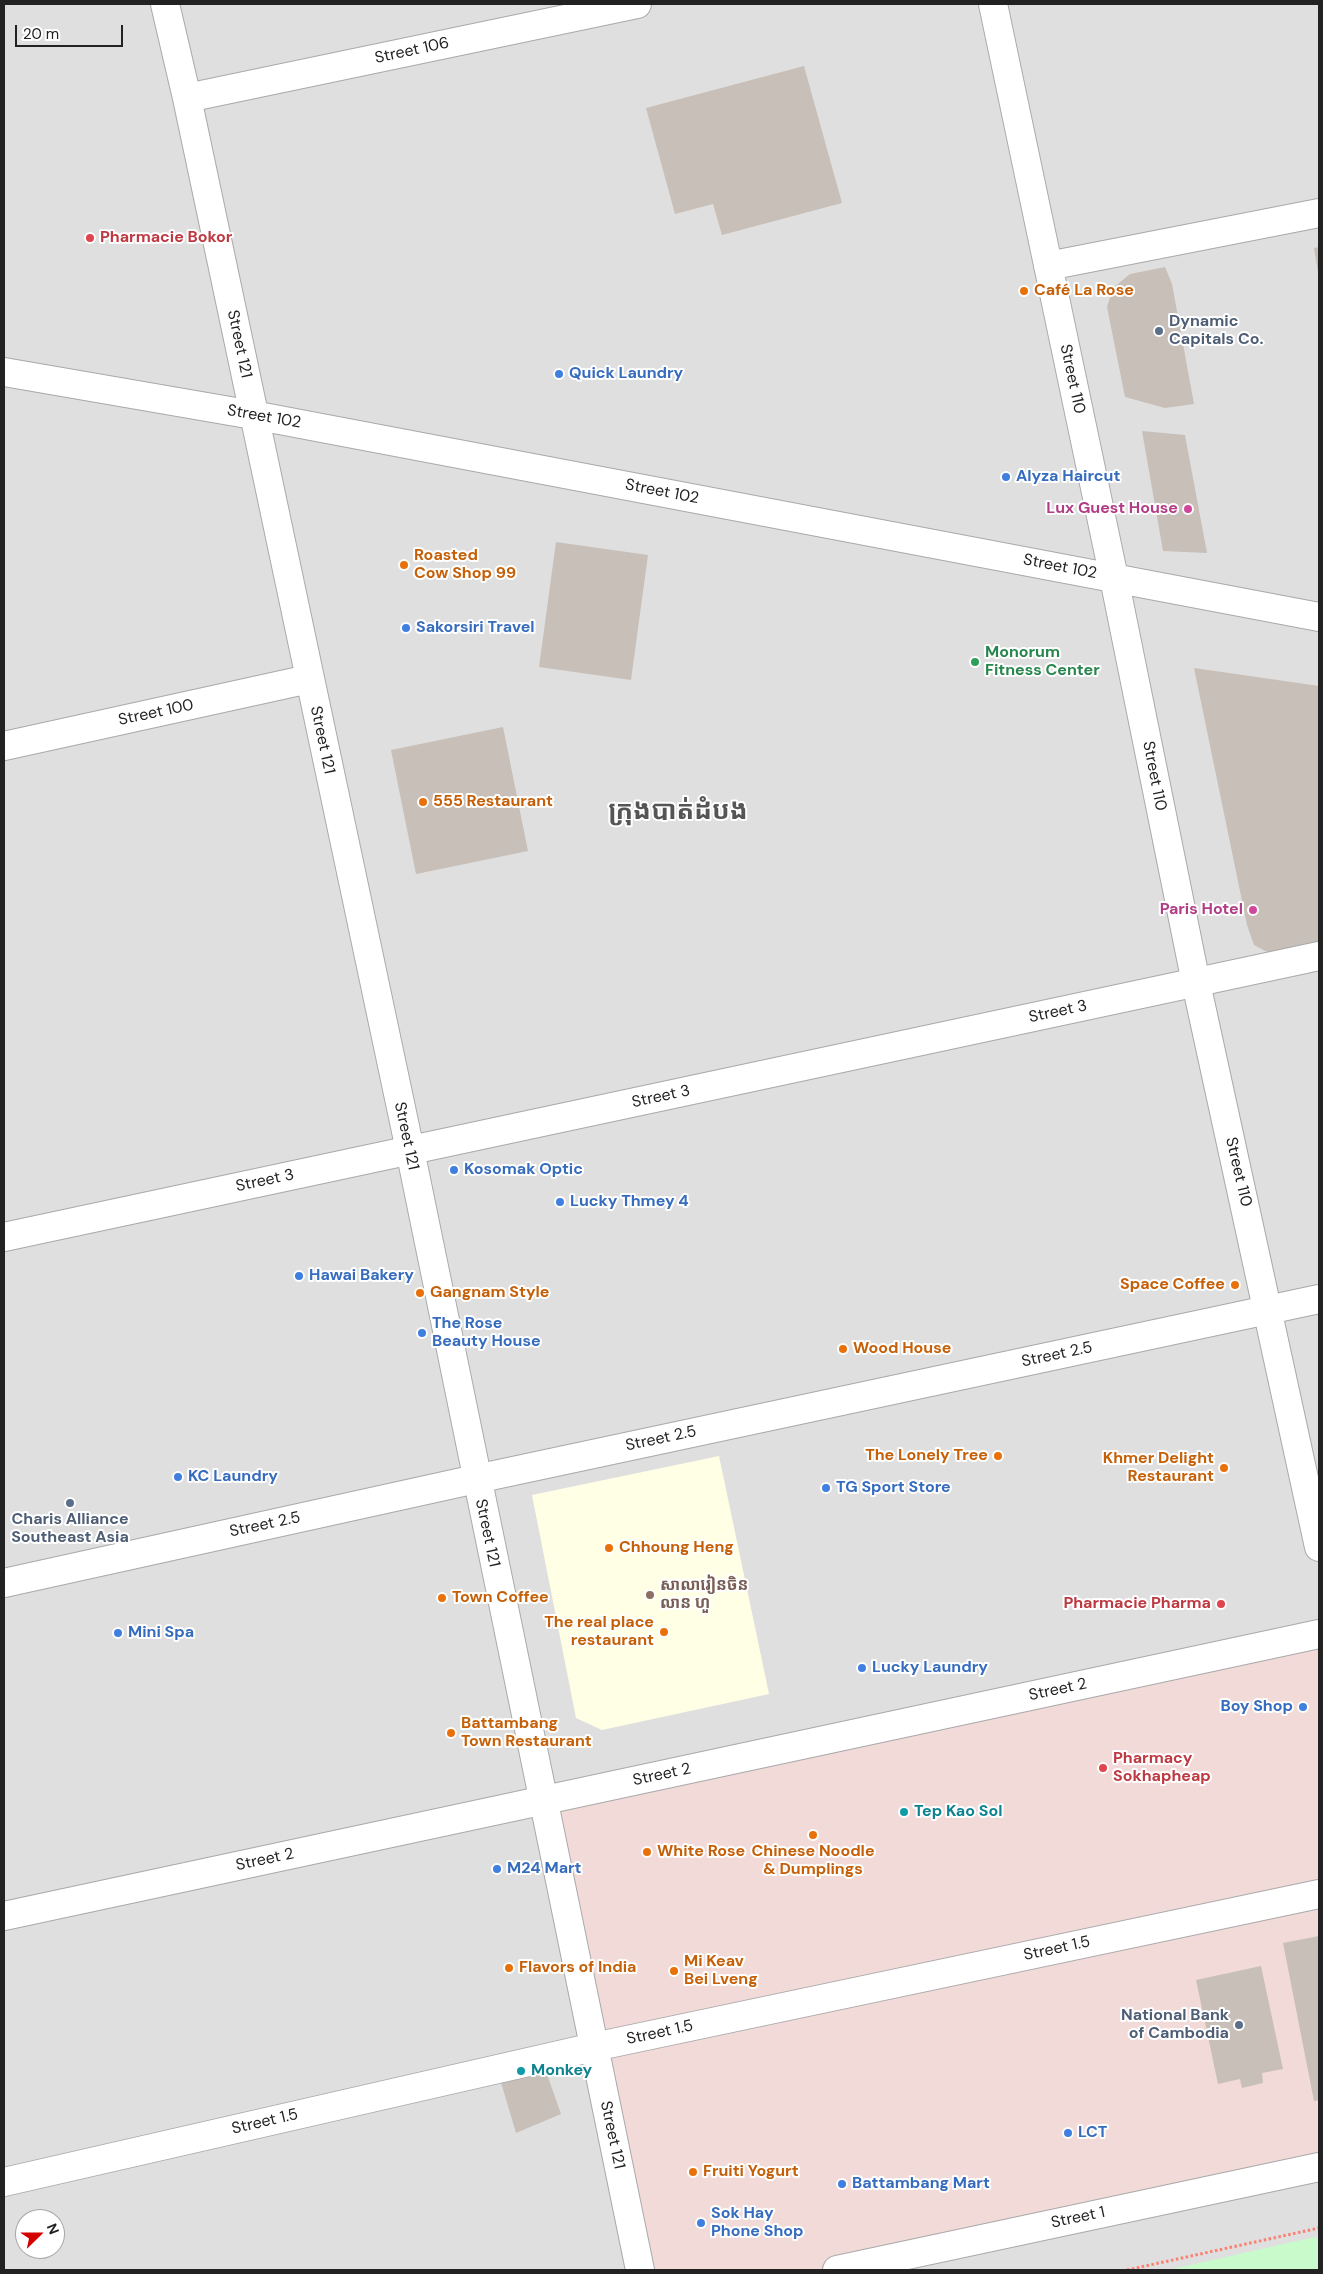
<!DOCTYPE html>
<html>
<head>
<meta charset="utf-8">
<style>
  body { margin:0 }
  #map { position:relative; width:1323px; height:2274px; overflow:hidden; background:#f2efe9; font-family:"DM Sans",sans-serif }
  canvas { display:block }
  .frame { position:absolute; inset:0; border:5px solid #222; pointer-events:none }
  .north { position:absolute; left:15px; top:2209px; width:50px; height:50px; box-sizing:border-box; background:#fff; border:1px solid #a7a7a7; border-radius:50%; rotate:68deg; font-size:14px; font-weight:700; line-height:20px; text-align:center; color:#222 }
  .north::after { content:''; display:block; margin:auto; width:18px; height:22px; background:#d40000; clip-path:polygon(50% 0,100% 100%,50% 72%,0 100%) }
  .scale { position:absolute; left:15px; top:25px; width:108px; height:22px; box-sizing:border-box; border:2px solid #222; border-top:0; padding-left:6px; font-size:15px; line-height:18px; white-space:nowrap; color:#222; -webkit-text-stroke:4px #fff; paint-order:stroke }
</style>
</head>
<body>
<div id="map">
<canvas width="1323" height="2274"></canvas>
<div class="frame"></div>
<div class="north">N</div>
<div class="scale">20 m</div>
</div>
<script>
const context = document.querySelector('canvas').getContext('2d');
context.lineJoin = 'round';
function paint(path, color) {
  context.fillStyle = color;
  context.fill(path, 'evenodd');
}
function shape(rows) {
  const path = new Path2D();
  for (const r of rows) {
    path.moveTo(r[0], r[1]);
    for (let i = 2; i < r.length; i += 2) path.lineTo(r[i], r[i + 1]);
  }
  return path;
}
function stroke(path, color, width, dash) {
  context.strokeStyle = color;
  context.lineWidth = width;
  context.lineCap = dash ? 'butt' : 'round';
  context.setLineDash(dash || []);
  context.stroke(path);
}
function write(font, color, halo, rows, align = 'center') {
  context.font = font + ' "DM Sans","Noto Sans Khmer",sans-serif';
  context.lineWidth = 4;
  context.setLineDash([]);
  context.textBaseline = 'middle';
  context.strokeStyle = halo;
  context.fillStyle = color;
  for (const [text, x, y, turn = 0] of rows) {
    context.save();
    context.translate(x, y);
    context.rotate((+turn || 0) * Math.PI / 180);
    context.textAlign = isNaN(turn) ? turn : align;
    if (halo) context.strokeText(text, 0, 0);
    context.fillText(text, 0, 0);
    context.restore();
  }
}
const residential = shape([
  [4,4,1319,4,1319,2270,4,2270],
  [25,2219,55,2219,55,2249,25,2249]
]);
const commercial = shape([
  [1319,1634,1319,2167,838,2270,640,2270,543,1800]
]);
const education = shape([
  [719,1456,769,1694,602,1730,576,1718,532,1495]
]);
const park = shape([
  [1319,2236,1319,2270,1168,2270]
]);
const building = shape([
  [804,66,842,203,722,235,713,204,675,214,646,108],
  [1319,247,1319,272,1318,272,1314,248],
  [1165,267,1172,284,1194,404,1165,408,1125,397,1107,307,1113,288,1130,274],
  [1142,431,1185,435,1207,553,1163,551],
  [556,542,648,555,631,680,539,667],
  [1194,668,1319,686,1319,944,1271,954,1254,945,1247,925],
  [503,727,528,851,416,874,391,750],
  [1319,1936,1319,2100,1314,2101,1283,1943],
  [1261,1966,1283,2069,1262,2073,1263,2083,1242,2088,1240,2079,1218,2084,1196,1980],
  [543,2063,561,2114,516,2133,500,2079]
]);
const path = shape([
  [1127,2270,1319,2228]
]);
const minor = shape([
  [165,4,187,98,410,1150,640,2270],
  [993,4,1114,578,1196,983,1319,1547],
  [187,98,637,4],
  [1048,266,1319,213],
  [4,372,253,415,1319,617],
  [4,746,309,679],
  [4,1237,1319,956],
  [4,1583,476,1479,1319,1299],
  [4,1916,1319,1634],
  [4,2182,594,2047,1319,1894],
  [837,2270,1319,2167]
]);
const markers = [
  [90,238,5,"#e0444e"],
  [1024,291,5,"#e8710a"],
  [1159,331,5,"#5c6f8a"],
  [559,374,5,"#3f7fe0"],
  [1006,477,5,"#3f7fe0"],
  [1188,509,5,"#d1479c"],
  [404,565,5,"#e8710a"],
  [406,628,5,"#3f7fe0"],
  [975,662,5,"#2e9e5b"],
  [423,802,5,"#e8710a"],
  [1253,910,5,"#d1479c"],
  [454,1170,5,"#3f7fe0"],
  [560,1202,5,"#3f7fe0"],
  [299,1276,5,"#3f7fe0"],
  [1235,1285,5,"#e8710a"],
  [420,1293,5,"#e8710a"],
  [422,1333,5,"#3f7fe0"],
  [843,1349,5,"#e8710a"],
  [998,1456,5,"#e8710a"],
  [1224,1468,5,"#e8710a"],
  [178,1477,5,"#3f7fe0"],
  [826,1488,5,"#3f7fe0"],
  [70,1503,5,"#5c6f8a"],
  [609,1548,5,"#e8710a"],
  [650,1595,5,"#8d6e63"],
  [442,1598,5,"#e8710a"],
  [1221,1604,5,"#e0444e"],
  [664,1632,5,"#e8710a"],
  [118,1633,5,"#3f7fe0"],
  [862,1668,5,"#3f7fe0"],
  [1303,1707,5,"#3f7fe0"],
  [451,1733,5,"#e8710a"],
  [1103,1768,5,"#e0444e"],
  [904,1812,5,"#0f9aa8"],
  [813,1835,5,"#e8710a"],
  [647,1852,5,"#e8710a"],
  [497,1869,5,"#3f7fe0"],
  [509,1968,5,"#e8710a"],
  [674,1971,5,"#e8710a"],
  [1239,2025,5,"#5c6f8a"],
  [521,2071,5,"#0f9aa8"],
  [1068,2133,5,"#3f7fe0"],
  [693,2172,5,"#e8710a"],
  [842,2184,5,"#3f7fe0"],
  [701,2223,5,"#3f7fe0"]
];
const streetNames = [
  ["Street 106",412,51,-12],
  ["Street 121",239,344,78],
  ["Street 110",1072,379,78],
  ["Street 102",264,417,10],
  ["Street 102",662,492,11],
  ["Street 102",1060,567,11],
  ["Street 100",156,713,-12],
  ["Street 121",322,740,78],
  ["Street 110",1154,776,79],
  ["Street 3",1058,1012,-12],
  ["Street 3",661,1097,-12],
  ["Street 121",406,1136,78],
  ["Street 110",1238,1172,77],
  ["Street 3",265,1181,-12],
  ["Street 2.5",1057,1355,-12],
  ["Street 2.5",661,1439,-12],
  ["Street 2.5",265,1525,-12],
  ["Street 121",487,1533,78],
  ["Street 2",1058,1690,-12],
  ["Street 2",662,1775,-12],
  ["Street 2",265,1860,-12],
  ["Street 1.5",1057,1949,-12],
  ["Street 1.5",660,2033,-12],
  ["Street 1.5",265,2122,-13],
  ["Street 121",612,2135,78],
  ["Street 1",1078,2218,-12]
];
const healthNames = [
  ["Pharmacie Bokor",100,238],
  ["Pharmacie Pharma",1211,1604,"right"],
  ["Pharmacy",1113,1759],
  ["Sokhapheap",1113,1777]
];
const foodNames = [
  ["Café La Rose",1034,291],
  ["Roasted",414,556],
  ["Cow Shop 99",414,574],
  ["555 Restaurant",433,802],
  ["Space Coffee",1225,1285,"right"],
  ["Gangnam Style",430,1293],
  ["Wood House",853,1349],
  ["The Lonely Tree",988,1456,"right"],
  ["Khmer Delight",1214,1459,"right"],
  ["Restaurant",1214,1477,"right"],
  ["Chhoung Heng",619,1548],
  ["Town Coffee",452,1598],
  ["The real place",654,1623,"right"],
  ["restaurant",654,1641,"right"],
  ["Battambang",461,1724],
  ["Town Restaurant",461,1742],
  ["White Rose",657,1852],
  ["Chinese Noodle",813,1852,"center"],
  ["& Dumplings",813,1870,"center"],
  ["Mi Keav",684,1962],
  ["Bei Lveng",684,1980],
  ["Flavors of India",519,1968],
  ["Fruiti Yogurt",703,2172]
];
const serviceNames = [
  ["Dynamic",1169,322],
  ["Capitals Co.",1169,340],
  ["Charis Alliance",70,1520,"center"],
  ["Southeast Asia",70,1538,"center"],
  ["National Bank",1229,2016,"right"],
  ["of Cambodia",1229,2034,"right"]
];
const shopNames = [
  ["Quick Laundry",569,374],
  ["Alyza Haircut",1016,477],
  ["Sakorsiri Travel",416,628],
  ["Kosomak Optic",464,1170],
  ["Lucky Thmey 4",570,1202],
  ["Hawai Bakery",309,1276],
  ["The Rose",432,1324],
  ["Beauty House",432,1342],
  ["KC Laundry",188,1477],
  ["TG Sport Store",836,1488],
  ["Mini Spa",128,1633],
  ["Lucky Laundry",872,1668],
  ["Boy Shop",1293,1707,"right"],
  ["M24 Mart",507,1869],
  ["LCT",1078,2133],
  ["Battambang Mart",852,2184],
  ["Sok Hay",711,2214],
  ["Phone Shop",711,2232]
];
const hotelNames = [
  ["Lux Guest House",1178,509],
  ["Paris Hotel",1243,910]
];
const leisureNames = [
  ["Monorum",985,653],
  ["Fitness Center",985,671]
];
const educationNames = [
  ["សាលារៀនចិន",660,1586],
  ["លាន ហួ",660,1604]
];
const cultureNames = [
  ["Tep Kao Sol",914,1812],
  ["Monkey",531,2071]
];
const townNames = [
  ["ក្រុងបាត់ដំបង",678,812]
];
paint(residential, '#e0dfdf');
paint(commercial, '#f2dad9');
paint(education, '#ffffe5');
paint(park, '#c8facc');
paint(building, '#c7bfb8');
stroke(minor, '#a9a9a9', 30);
stroke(path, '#fa8072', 3, [2.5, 2.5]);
stroke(minor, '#fff', 28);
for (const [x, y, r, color] of markers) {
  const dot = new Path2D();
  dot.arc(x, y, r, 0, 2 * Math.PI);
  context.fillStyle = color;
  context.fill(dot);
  stroke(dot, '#fff', 2);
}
write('16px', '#222', '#fff', streetNames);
write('bold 16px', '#be3a42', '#fff', healthNames, 'left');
write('bold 16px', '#c56008', '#fff', foodNames, 'left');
write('bold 16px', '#4e5e75', '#fff', serviceNames, 'left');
write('bold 16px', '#366cbe', '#fff', shopNames, 'left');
write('bold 16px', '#b23c85', '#fff', hotelNames, 'right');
write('bold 16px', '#27864d', '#fff', leisureNames, 'left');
write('bold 16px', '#785e54', '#fff', educationNames, 'left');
write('bold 16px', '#0d838f', '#fff', cultureNames, 'left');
write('bold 26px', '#555', '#fff', townNames);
</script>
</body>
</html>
